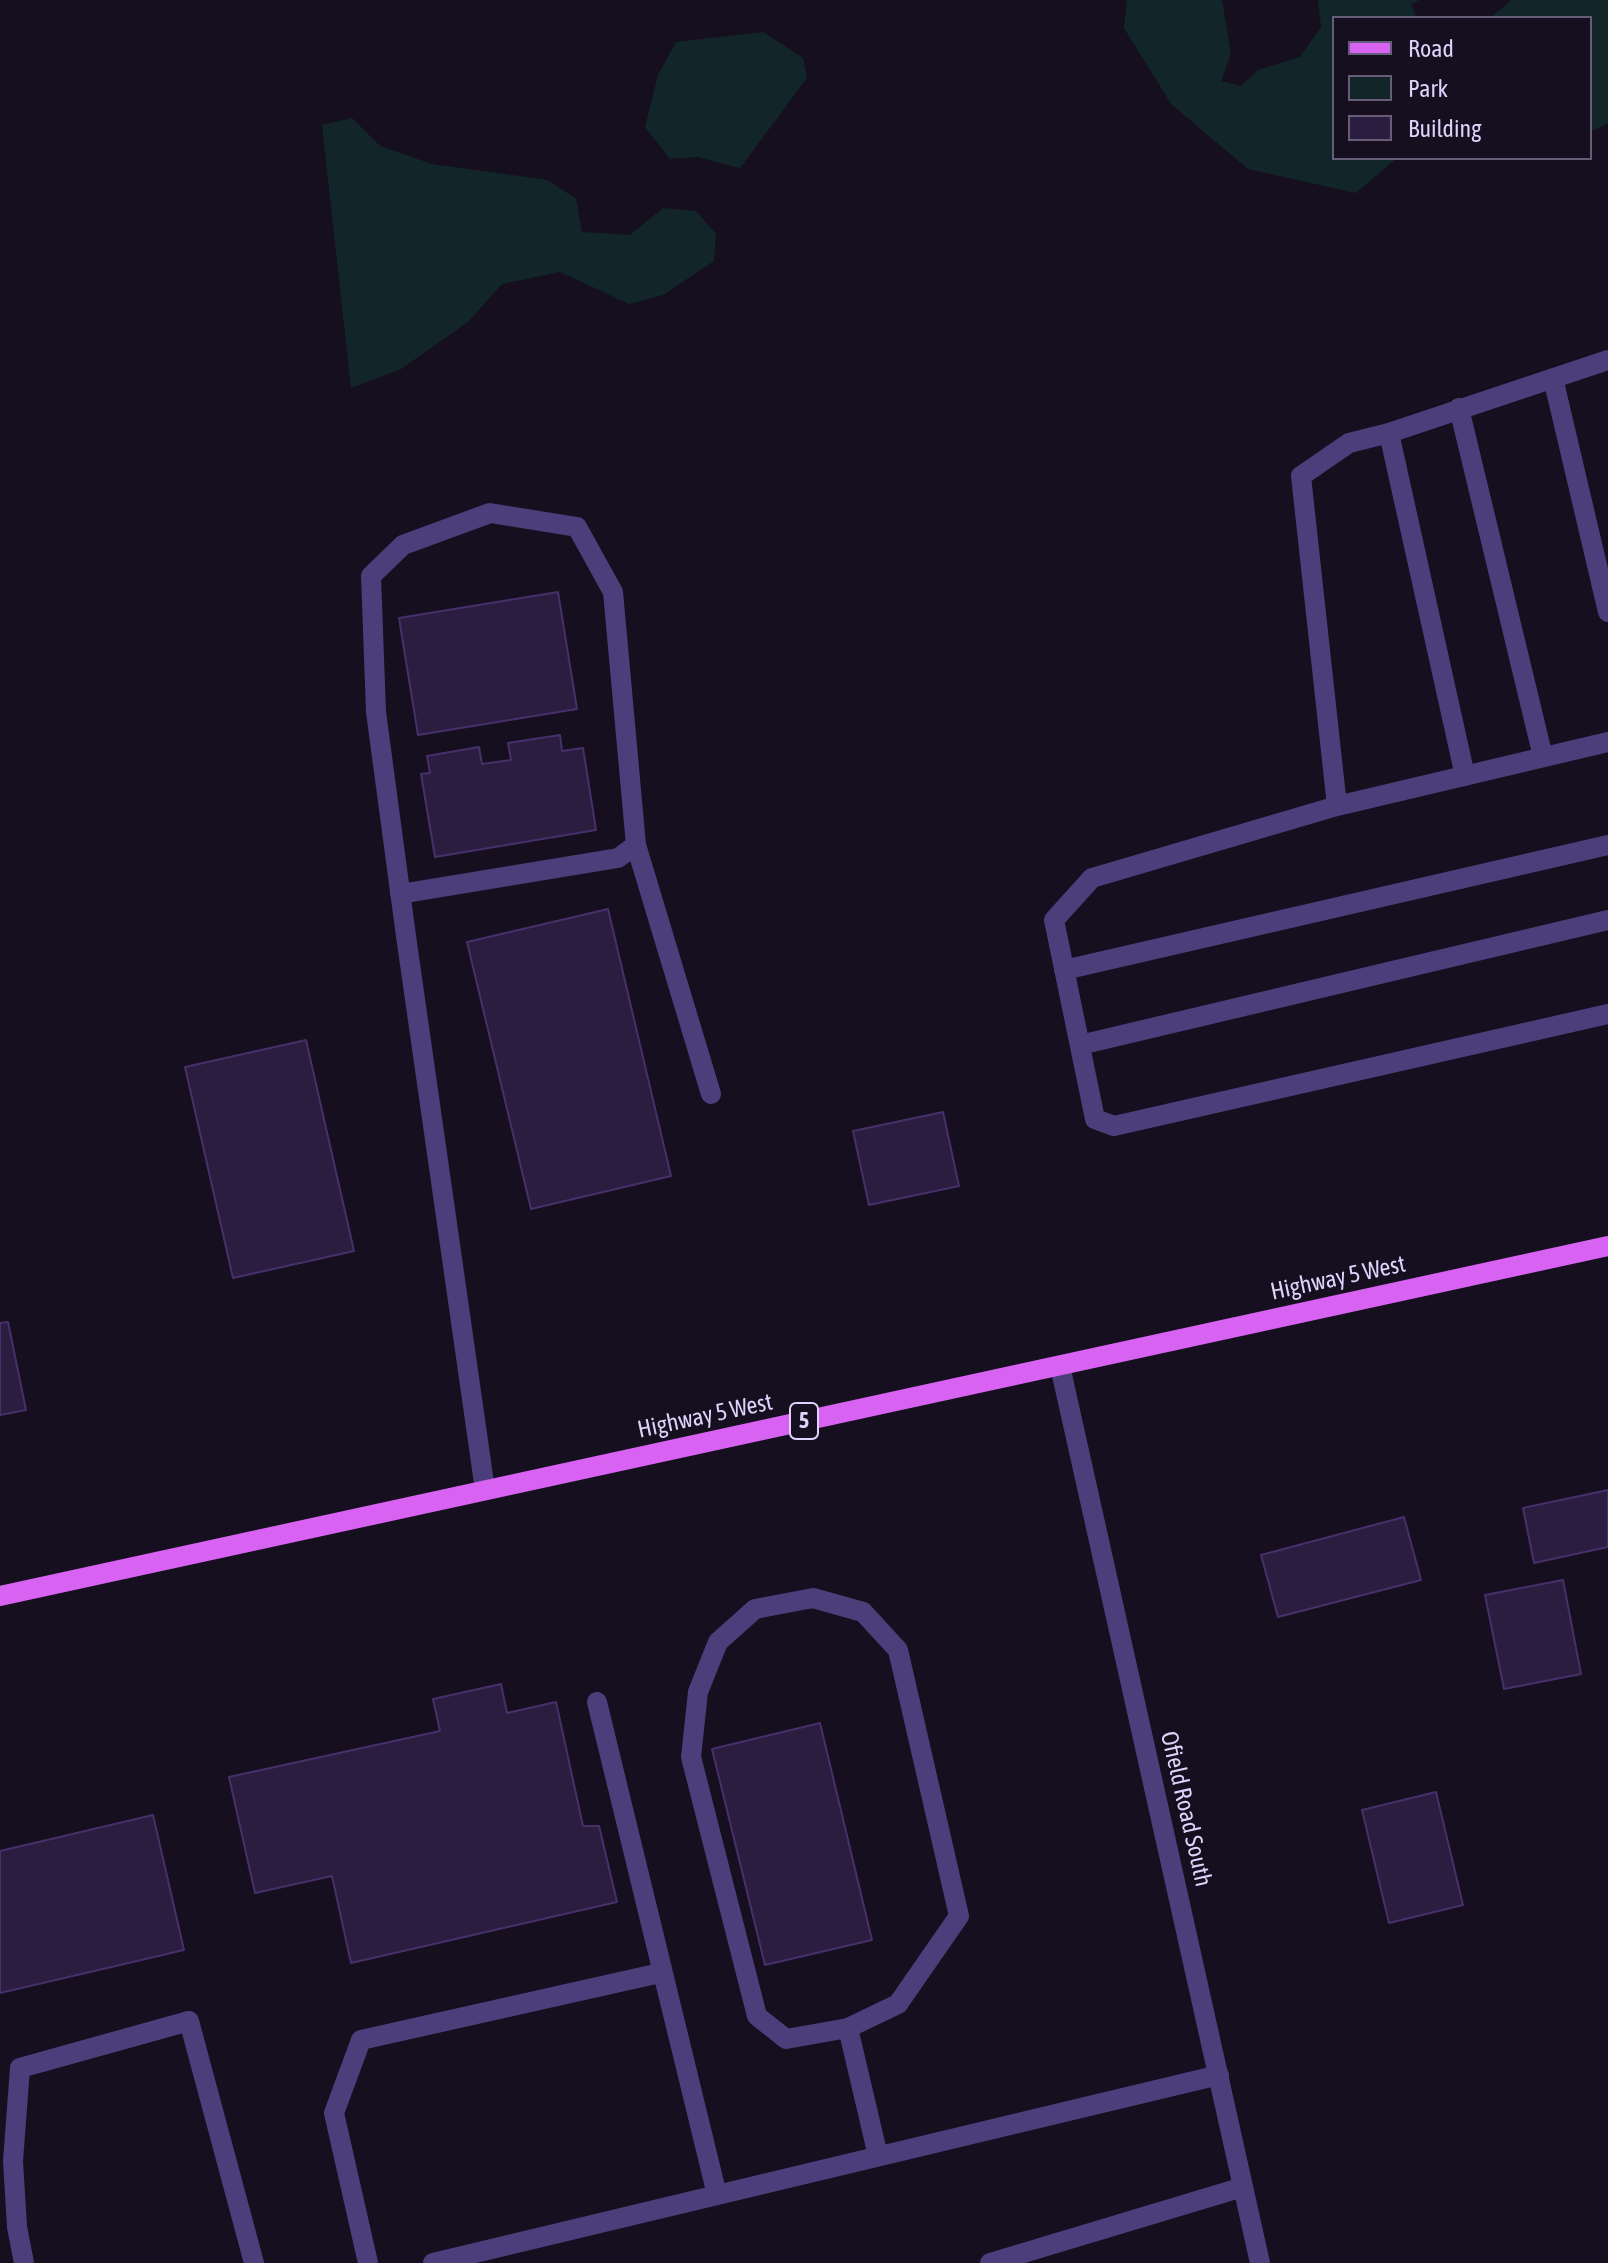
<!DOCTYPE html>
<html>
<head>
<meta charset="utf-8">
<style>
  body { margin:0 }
  #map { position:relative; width:1608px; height:2263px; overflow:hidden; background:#150f20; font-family:"Asap Condensed",sans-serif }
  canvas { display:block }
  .legend { position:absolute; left:1332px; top:16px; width:260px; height:144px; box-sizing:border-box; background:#150f20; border:2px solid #665d78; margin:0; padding:10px 14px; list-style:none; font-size:24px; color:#dfd2fb }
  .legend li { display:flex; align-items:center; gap:16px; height:40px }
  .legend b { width:40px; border:2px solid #665d78 }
</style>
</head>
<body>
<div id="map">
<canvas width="1608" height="2263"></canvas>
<ul class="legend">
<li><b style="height:10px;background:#d862f2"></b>Road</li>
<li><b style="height:22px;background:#12262a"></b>Park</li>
<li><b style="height:22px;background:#2a1d40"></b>Building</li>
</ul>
</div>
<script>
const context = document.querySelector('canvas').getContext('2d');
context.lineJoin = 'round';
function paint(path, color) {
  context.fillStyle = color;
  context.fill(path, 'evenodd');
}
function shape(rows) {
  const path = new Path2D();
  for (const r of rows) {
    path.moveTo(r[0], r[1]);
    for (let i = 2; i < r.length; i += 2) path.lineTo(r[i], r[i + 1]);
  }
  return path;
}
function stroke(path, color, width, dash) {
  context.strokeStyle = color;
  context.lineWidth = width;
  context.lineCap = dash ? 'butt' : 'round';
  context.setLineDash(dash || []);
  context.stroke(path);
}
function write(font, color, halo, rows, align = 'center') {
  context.font = font + ' "Asap Condensed",sans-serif';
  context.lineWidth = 6;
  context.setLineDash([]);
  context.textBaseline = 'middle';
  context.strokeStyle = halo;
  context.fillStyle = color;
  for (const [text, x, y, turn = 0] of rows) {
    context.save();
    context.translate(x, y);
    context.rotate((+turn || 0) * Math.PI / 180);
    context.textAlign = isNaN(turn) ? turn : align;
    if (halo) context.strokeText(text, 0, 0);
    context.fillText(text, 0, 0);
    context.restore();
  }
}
const green = shape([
  [1127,0,1222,0,1231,54,1221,81,1241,86,1258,70,1300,57,1321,27,1318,0,1419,0,1411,5,1417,18,1334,18,1334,158,1397,158,1356,193,1248,169,1171,104,1124,28],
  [1512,0,1608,0,1608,123,1590,132,1590,18,1490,18],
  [763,32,803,58,807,78,740,168,698,157,670,159,645,127,658,75,676,42],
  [352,118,380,146,432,164,548,180,576,199,582,232,630,235,663,208,696,211,716,234,714,261,663,295,629,304,560,272,502,284,468,322,401,369,351,388,322,125]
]);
const building = shape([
  [558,592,577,709,418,735,399,618,558,592],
  [560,735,562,751,583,748,596,830,435,857,421,774,430,773,427,756,479,747,482,764,511,760,508,743,560,735],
  [608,909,671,1176,531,1209,467,942,608,909],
  [306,1040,354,1251,233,1278,185,1067,306,1040],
  [943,1112,959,1186,869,1205,853,1131,943,1112],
  [8,1322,26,1410,0,1415,0,1323,8,1322],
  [1608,1490,1608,1547,1534,1563,1523,1508,1608,1490],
  [1404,1517,1421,1580,1278,1617,1261,1555,1404,1517],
  [1563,1580,1581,1674,1504,1689,1485,1595,1563,1580],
  [501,1684,507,1713,556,1702,583,1826,599,1826,617,1902,351,1963,332,1876,255,1893,229,1777,440,1731,433,1699,501,1684],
  [820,1723,872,1940,765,1965,712,1749,820,1723],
  [1436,1792,1463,1905,1389,1923,1362,1810,1436,1792],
  [153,1815,184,1950,0,1993,0,1851,153,1815]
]);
const service = shape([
  [1608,360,1389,433,1349,443,1301,476,1337,806,1092,878,1054,920,1095,1119,1114,1126,1608,1014],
  [1553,378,1608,612],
  [1459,408,1543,757],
  [1389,433,1465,776],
  [1337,806,1608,742],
  [636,845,711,1094],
  [400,894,618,858,636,845,613,592,577,527,490,513,403,545,371,576,376,712,406,936,485,1490],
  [1064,970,1608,845],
  [1080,1045,1608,920],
  [597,1702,717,2195],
  [848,2028,786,2039,757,2016,691,1757,698,1692,718,1642,755,1609,813,1598,863,1612,898,1650,959,1916,898,2004,848,2028,878,2156],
  [24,2263,17,2227,13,2161,20,2068,189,2021,254,2263],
  [368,2263,334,2113,361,2040,660,1973],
  [433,2263,1219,2075],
  [990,2263,1243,2187]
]);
const tertiary = shape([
  [1060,1366,1260,2263]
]);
const primary = shape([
  [0,1596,1608,1246]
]);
const shields = [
  [804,1421,28]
];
const shieldNames = [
  ["5",804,1421]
];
const streetNames = [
  ["Highway 5 West",1338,1278,-12],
  ["Highway 5 West",705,1416,-12],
  ["Ofield Road South",1186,1809,77]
];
paint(green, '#12262a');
paint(building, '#2a1d40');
stroke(building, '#47306a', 2);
stroke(service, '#4c3e7b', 20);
stroke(tertiary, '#4c3e7b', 20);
stroke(primary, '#d862f2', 20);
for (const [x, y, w] of shields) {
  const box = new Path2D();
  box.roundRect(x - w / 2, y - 18, w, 36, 6);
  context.fillStyle = '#150f20';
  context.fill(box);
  stroke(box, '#dfd2fb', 2);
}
write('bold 22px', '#dfd2fb', null, shieldNames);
write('24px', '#dfd2fb', '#150f20', streetNames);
</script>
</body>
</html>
